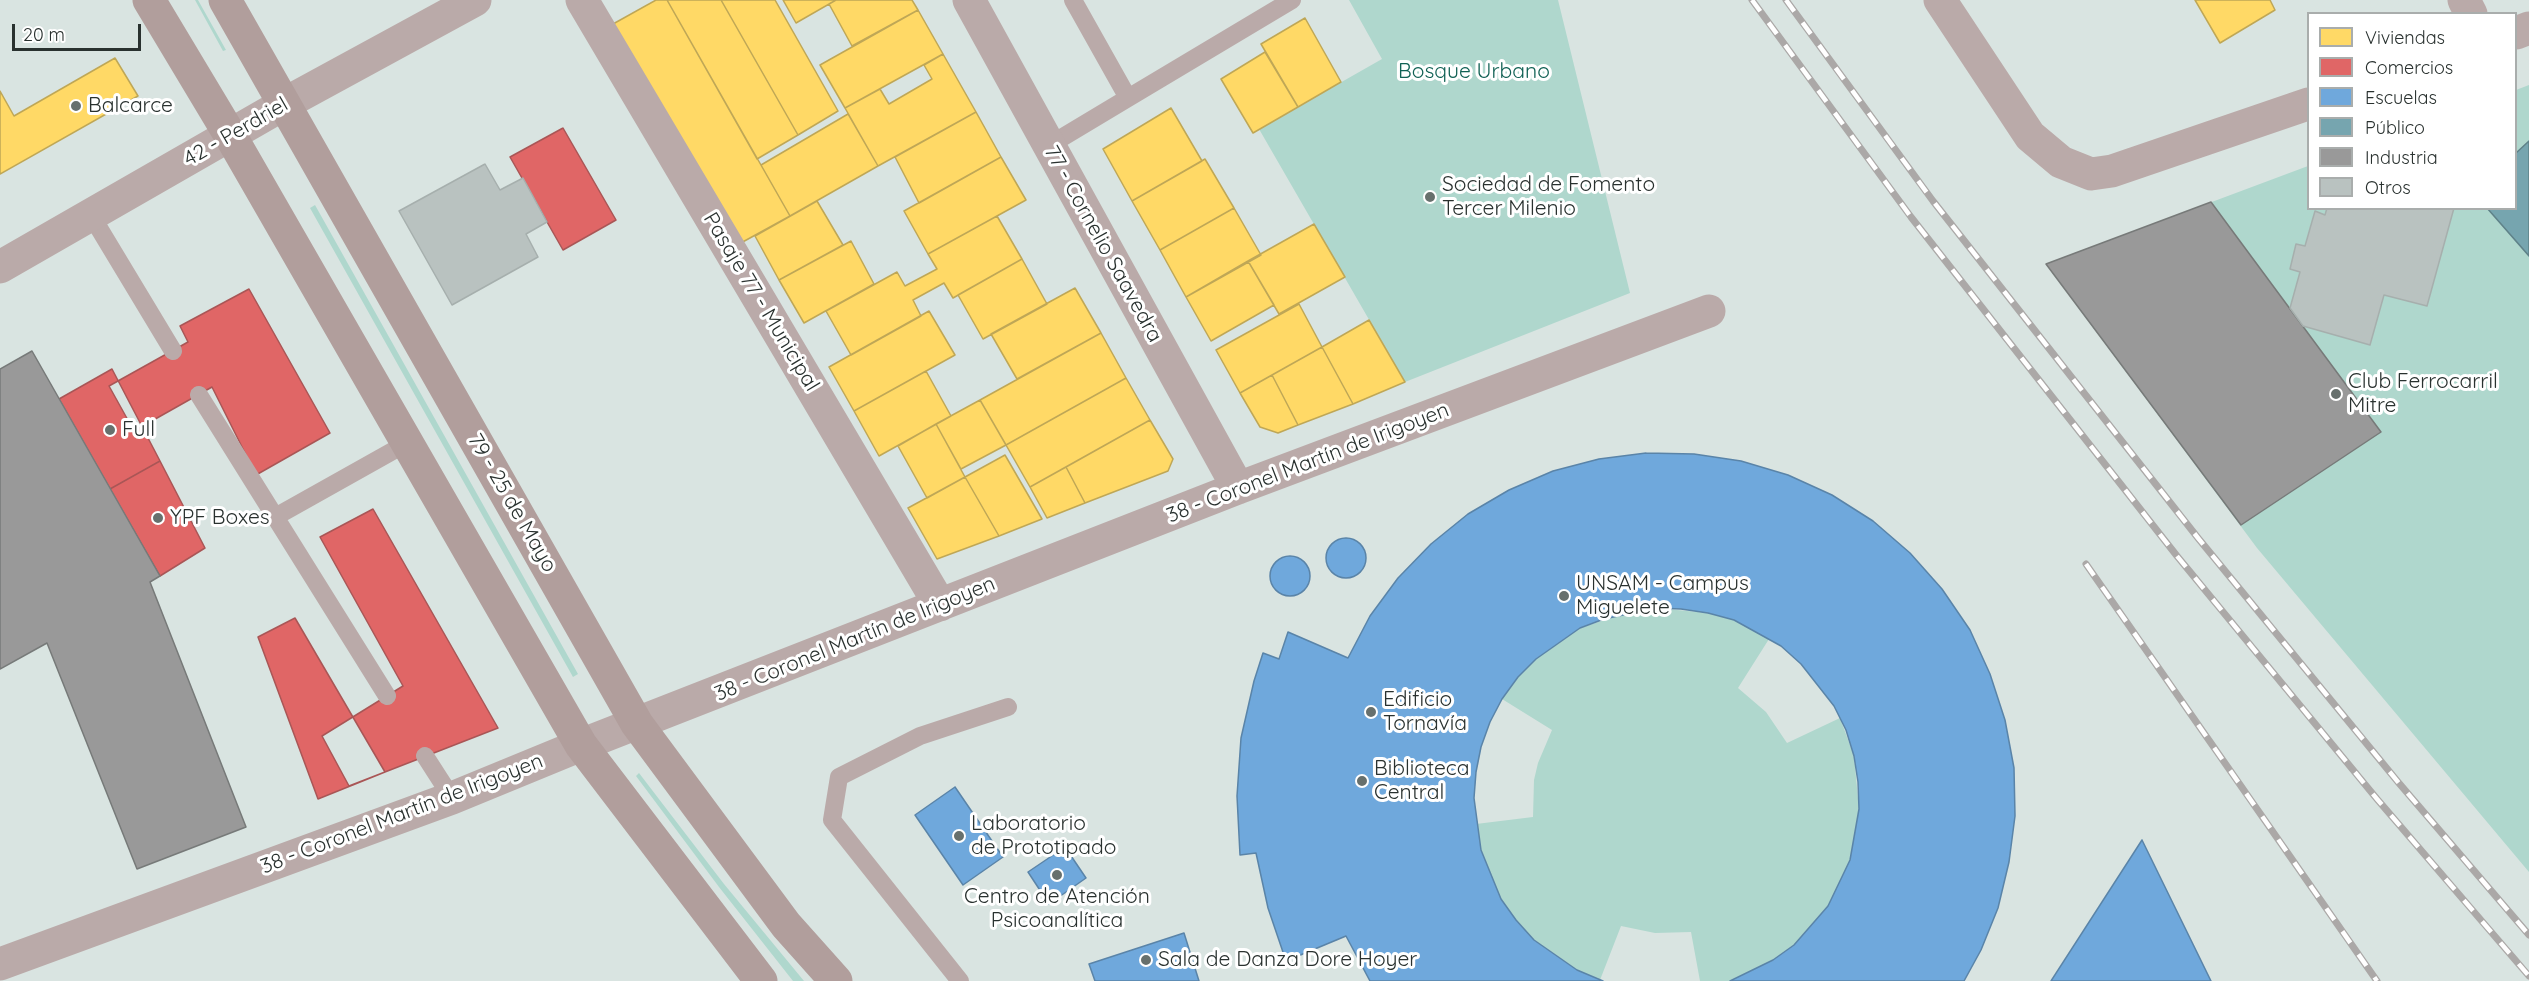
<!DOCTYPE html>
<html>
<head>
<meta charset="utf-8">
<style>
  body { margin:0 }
  #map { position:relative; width:2529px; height:981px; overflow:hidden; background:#d9e4e1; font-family:Quicksand,sans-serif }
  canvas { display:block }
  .legend { position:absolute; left:2307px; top:12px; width:210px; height:198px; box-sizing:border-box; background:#fff; border:2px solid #a9adac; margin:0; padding:8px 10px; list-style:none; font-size:18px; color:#29312f }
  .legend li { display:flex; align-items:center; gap:12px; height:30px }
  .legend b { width:30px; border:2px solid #a9adac }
  .scale { position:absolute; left:12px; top:24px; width:129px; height:27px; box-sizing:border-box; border:3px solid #29312f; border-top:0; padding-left:8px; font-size:18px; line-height:21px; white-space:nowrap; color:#29312f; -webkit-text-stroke:4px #fff; paint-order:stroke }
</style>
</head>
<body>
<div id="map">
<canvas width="2529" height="981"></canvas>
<ul class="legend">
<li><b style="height:16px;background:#ffd966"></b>Viviendas</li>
<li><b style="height:16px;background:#e06666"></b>Comercios</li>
<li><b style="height:16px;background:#6fa8dc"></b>Escuelas</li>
<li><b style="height:16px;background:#76a5af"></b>Público</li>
<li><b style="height:16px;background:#999"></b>Industria</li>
<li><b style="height:16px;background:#b9c2c0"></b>Otros</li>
</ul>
<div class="scale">20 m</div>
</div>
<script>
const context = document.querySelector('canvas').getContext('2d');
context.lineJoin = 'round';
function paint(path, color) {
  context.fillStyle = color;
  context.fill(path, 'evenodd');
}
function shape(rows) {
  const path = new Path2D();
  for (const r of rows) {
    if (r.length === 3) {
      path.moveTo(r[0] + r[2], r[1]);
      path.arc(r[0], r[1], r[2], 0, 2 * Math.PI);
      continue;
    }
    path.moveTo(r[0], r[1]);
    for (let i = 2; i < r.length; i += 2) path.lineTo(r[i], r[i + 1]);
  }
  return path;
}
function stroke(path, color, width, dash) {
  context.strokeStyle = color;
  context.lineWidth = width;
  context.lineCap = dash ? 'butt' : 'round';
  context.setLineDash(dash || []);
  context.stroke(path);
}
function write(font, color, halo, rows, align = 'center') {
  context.font = font + ' Quicksand,sans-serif';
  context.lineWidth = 6;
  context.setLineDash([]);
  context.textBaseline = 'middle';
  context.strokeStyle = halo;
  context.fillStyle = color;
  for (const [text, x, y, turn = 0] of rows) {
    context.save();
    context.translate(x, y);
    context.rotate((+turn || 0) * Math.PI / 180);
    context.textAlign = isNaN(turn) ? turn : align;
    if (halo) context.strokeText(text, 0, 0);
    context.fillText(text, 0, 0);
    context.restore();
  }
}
const green = shape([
  [195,0,198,0,226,50,223,51],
  [1349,0,1558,0,1630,293,1405,382,1259,129,1382,59],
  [2529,85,2529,872,2257,548,2046,264,2308,166,2308,208,2516,208,2516,90],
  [315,205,578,674,573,677,310,208],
  [1656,608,1708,613,1734,620,1769,639,1738,688,1766,712,1787,743,1840,718,1854,756,1859,809,1850,860,1840,883,1828,906,1794,945,1773,960,1730,981,1700,981,1691,932,1655,933,1621,926,1600,980,1577,970,1534,940,1516,920,1501,899,1481,850,1476,824,1533,817,1534,780,1538,763,1552,730,1502,699,1518,677,1536,659,1580,628,1629,612],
  [639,773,724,884,804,981,793,981,719,887,636,776]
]);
const homes = shape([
  [656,0,667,0,790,216,739,244,613,24,656,0],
  [667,0,721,0,798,135,757,159,667,0],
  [721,0,775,0,838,111,798,135,721,0],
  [783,0,836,0,796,23,783,0],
  [836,0,912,0,918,10,852,46,829,4,836,0],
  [2195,0,2270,0,2275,10,2220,43,2195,0],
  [918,10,943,54,845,108,820,65,918,10],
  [1305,18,1341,82,1298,107,1261,44,1305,18],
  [1265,52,1298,107,1253,133,1221,79,1265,52],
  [943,54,976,112,878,166,845,108,880,89,889,104,932,79,924,65,943,54],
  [115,58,138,96,0,174,0,91,14,116,115,58],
  [1171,108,1202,161,1132,201,1103,149,1171,108],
  [976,112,1001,157,919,203,895,157,976,112],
  [848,114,878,166,790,216,761,165,848,114],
  [1001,157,1026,200,928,254,904,211,1001,157],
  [1205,159,1234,208,1160,250,1132,201,1205,159],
  [817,201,843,245,779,280,755,236,817,201],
  [1234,208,1261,255,1186,297,1160,250,1234,208],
  [997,216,1022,259,953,298,944,283,913,300,921,316,851,355,826,311,897,272,905,286,937,269,928,254,997,216],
  [1314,224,1345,277,1279,314,1248,261,1314,224],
  [851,241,874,284,804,323,779,280,851,241],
  [1022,259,1047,304,983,339,958,295,1022,259],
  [1248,261,1274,305,1211,341,1186,297,1248,261],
  [1075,288,1101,333,1017,379,991,334,1075,288],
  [1299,304,1322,347,1240,393,1216,350,1299,304],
  [929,311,955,355,854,411,829,367,929,311],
  [1369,320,1405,382,1353,404,1322,347,1369,320],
  [1101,333,1126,378,1006,445,980,400,1101,333],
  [1322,347,1353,404,1298,425,1272,375,1322,347],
  [926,371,951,416,879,456,854,411,926,371],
  [1272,375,1298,425,1278,433,1260,427,1240,393,1272,375],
  [1126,378,1150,420,1030,487,1006,445,1126,378],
  [980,400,1006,445,961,469,936,424,980,400],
  [1150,420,1173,459,1168,471,1085,503,1066,467,1150,420],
  [936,424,965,477,927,498,898,446,936,424],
  [1005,455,1042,519,999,536,965,477,1005,455],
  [1066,467,1085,503,1047,518,1030,487,1066,467],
  [965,477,999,536,937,559,908,508,965,477]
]);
const shops = shape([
  [563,128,616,220,563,250,510,157,563,128],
  [249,289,330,433,256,475,212,387,134,431,109,386,188,342,180,326,249,289],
  [112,369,160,461,110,489,59,399,112,369],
  [160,461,205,548,160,576,110,489,160,461],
  [373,509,498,728,349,786,322,736,403,686,320,537,373,509],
  [295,618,385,772,318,799,258,637,295,618]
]);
const schools = shape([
  [1646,453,1694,454,1741,461,1788,475,1832,495,1873,521,1910,553,1942,589,1970,630,1990,674,2005,720,2014,768,2015,816,2009,862,1998,908,1981,950,1964,981,1730,981,1773,960,1794,945,1828,906,1850,860,1859,809,1858,782,1854,756,1846,730,1834,706,1801,664,1781,646,1734,620,1708,613,1681,609,1656,608,1604,619,1580,628,1536,659,1518,677,1502,699,1490,722,1481,747,1476,772,1474,798,1481,850,1501,899,1516,920,1534,940,1577,970,1603,981,1370,981,1346,936,1286,961,1268,908,1256,853,1240,855,1237,796,1241,738,1254,681,1263,653,1279,659,1288,632,1348,658,1370,616,1398,578,1431,544,1468,514,1509,490,1553,471,1599,459,1646,453],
  [1346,558,20],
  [1290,576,20],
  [955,787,1003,857,963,885,915,815,955,787],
  [2142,840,2211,981,2051,981,2142,840],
  [1065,847,1086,878,1049,904,1028,872,1065,847],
  [1184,933,1199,981,1095,981,1089,964,1184,933]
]);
const public = shape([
  [2529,141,2529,256,2487,208,2516,208,2516,153,2529,141]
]);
const industry = shape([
  [2211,202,2381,432,2241,525,2046,264,2211,202],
  [32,351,160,576,150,582,246,827,137,869,47,643,0,669,0,369,32,351]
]);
const building = shape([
  [485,164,500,190,523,178,547,222,526,234,538,257,452,305,399,211,485,164],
  [2327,208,2454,208,2427,306,2384,295,2370,345,2303,326,2290,308,2300,272,2290,269,2296,244,2305,246,2315,211,2325,215,2327,208]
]);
const service = shape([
  [1073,0,1128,98,1292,0],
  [1048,146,1128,98],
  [91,215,173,351],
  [199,395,387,696],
  [275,517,407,443],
  [425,756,452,798],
  [960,981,832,820,839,777,920,736,1008,707]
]);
const minor = shape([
  [582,0,940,605],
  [969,0,1238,488],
  [1940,0,2030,136,2061,162,2091,174,2112,171,2308,104],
  [284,104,475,0],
  [0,964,452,798,581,745,1238,488,1709,311]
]);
const tertiary = shape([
  [2464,0,2471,14],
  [2516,33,2529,28],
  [0,267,284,104]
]);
const secondary = shape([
  [149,0,230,135,581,745,761,981],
  [225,0,637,724,786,925,836,981]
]);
const rail = shape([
  [1752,0,1911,217,2177,556,2377,799,2529,976],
  [1786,0,1933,201,2198,538,2398,782,2529,935],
  [2086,564,2377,981]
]);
const markers = [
  [76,106,6,"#67706d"],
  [1430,197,6,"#67706d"],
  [2336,394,6,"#67706d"],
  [110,430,6,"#67706d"],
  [158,518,6,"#67706d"],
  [1564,596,6,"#67706d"],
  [1371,712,6,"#67706d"],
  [1362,781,6,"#67706d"],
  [959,836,6,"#67706d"],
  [1057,875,6,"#67706d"],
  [1146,960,6,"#67706d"]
];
const parkNames = [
  ["Bosque Urbano",1474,72]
];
const poiNames = [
  ["Balcarce",88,106],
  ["Sociedad de Fomento",1442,185],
  ["Tercer Milenio",1442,209],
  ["Club Ferrocarril",2348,382],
  ["Mitre",2348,406],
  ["Full",122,430],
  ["YPF Boxes",170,518],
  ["UNSAM - Campus",1576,584],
  ["Miguelete",1576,608],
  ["Edificio",1383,700],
  ["Tornavía",1383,724],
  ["Biblioteca",1374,769],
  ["Central",1374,793],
  ["Laboratorio",971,824],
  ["de Prototipado",971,848],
  ["Centro de Atención",1057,897,"center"],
  ["Psicoanalítica",1057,921,"center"],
  ["Sala de Danza Dore Hoyer",1158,960]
];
const streetNames = [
  ["42 - Perdriel",236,132,-30],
  ["77 - Cornelio Saavedra",1103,244,61],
  ["Pasaje 77 - Municipal",761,302,59],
  ["38 - Coronel Martín de Irigoyen",1308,463,-21],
  ["79 - 25 de Mayo",512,503,60],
  ["38 - Coronel Martín de Irigoyen",855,639,-22],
  ["38 - Coronel Martín de Irigoyen",402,814,-21]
];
paint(green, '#afd7cd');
paint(homes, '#ffd966');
stroke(homes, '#bfa756', 1.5);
paint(shops, '#e06666');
stroke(shops, '#a95656', 1.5);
paint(schools, '#6fa8dc');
stroke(schools, '#5a84a8', 1.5);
paint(public, '#76a5af');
stroke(public, '#5f8289', 1.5);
paint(industry, '#999');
stroke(industry, '#777a79', 1.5);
paint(building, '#b9c2c0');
stroke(building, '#a6afad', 1.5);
stroke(service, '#baaaa9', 18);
stroke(minor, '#baaaa9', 33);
stroke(tertiary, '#baaaa9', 33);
stroke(secondary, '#b19e9c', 33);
stroke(rail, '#aba8a7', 7);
stroke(rail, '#fff', 4.5, [14]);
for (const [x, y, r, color] of markers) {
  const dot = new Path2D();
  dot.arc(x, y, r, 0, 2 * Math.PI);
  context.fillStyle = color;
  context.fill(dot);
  stroke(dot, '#fff', 2);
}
write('21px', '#106154', '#fff', parkNames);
write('21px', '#29312f', '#fff', poiNames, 'left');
write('21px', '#29312f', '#fff', streetNames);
</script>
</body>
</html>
